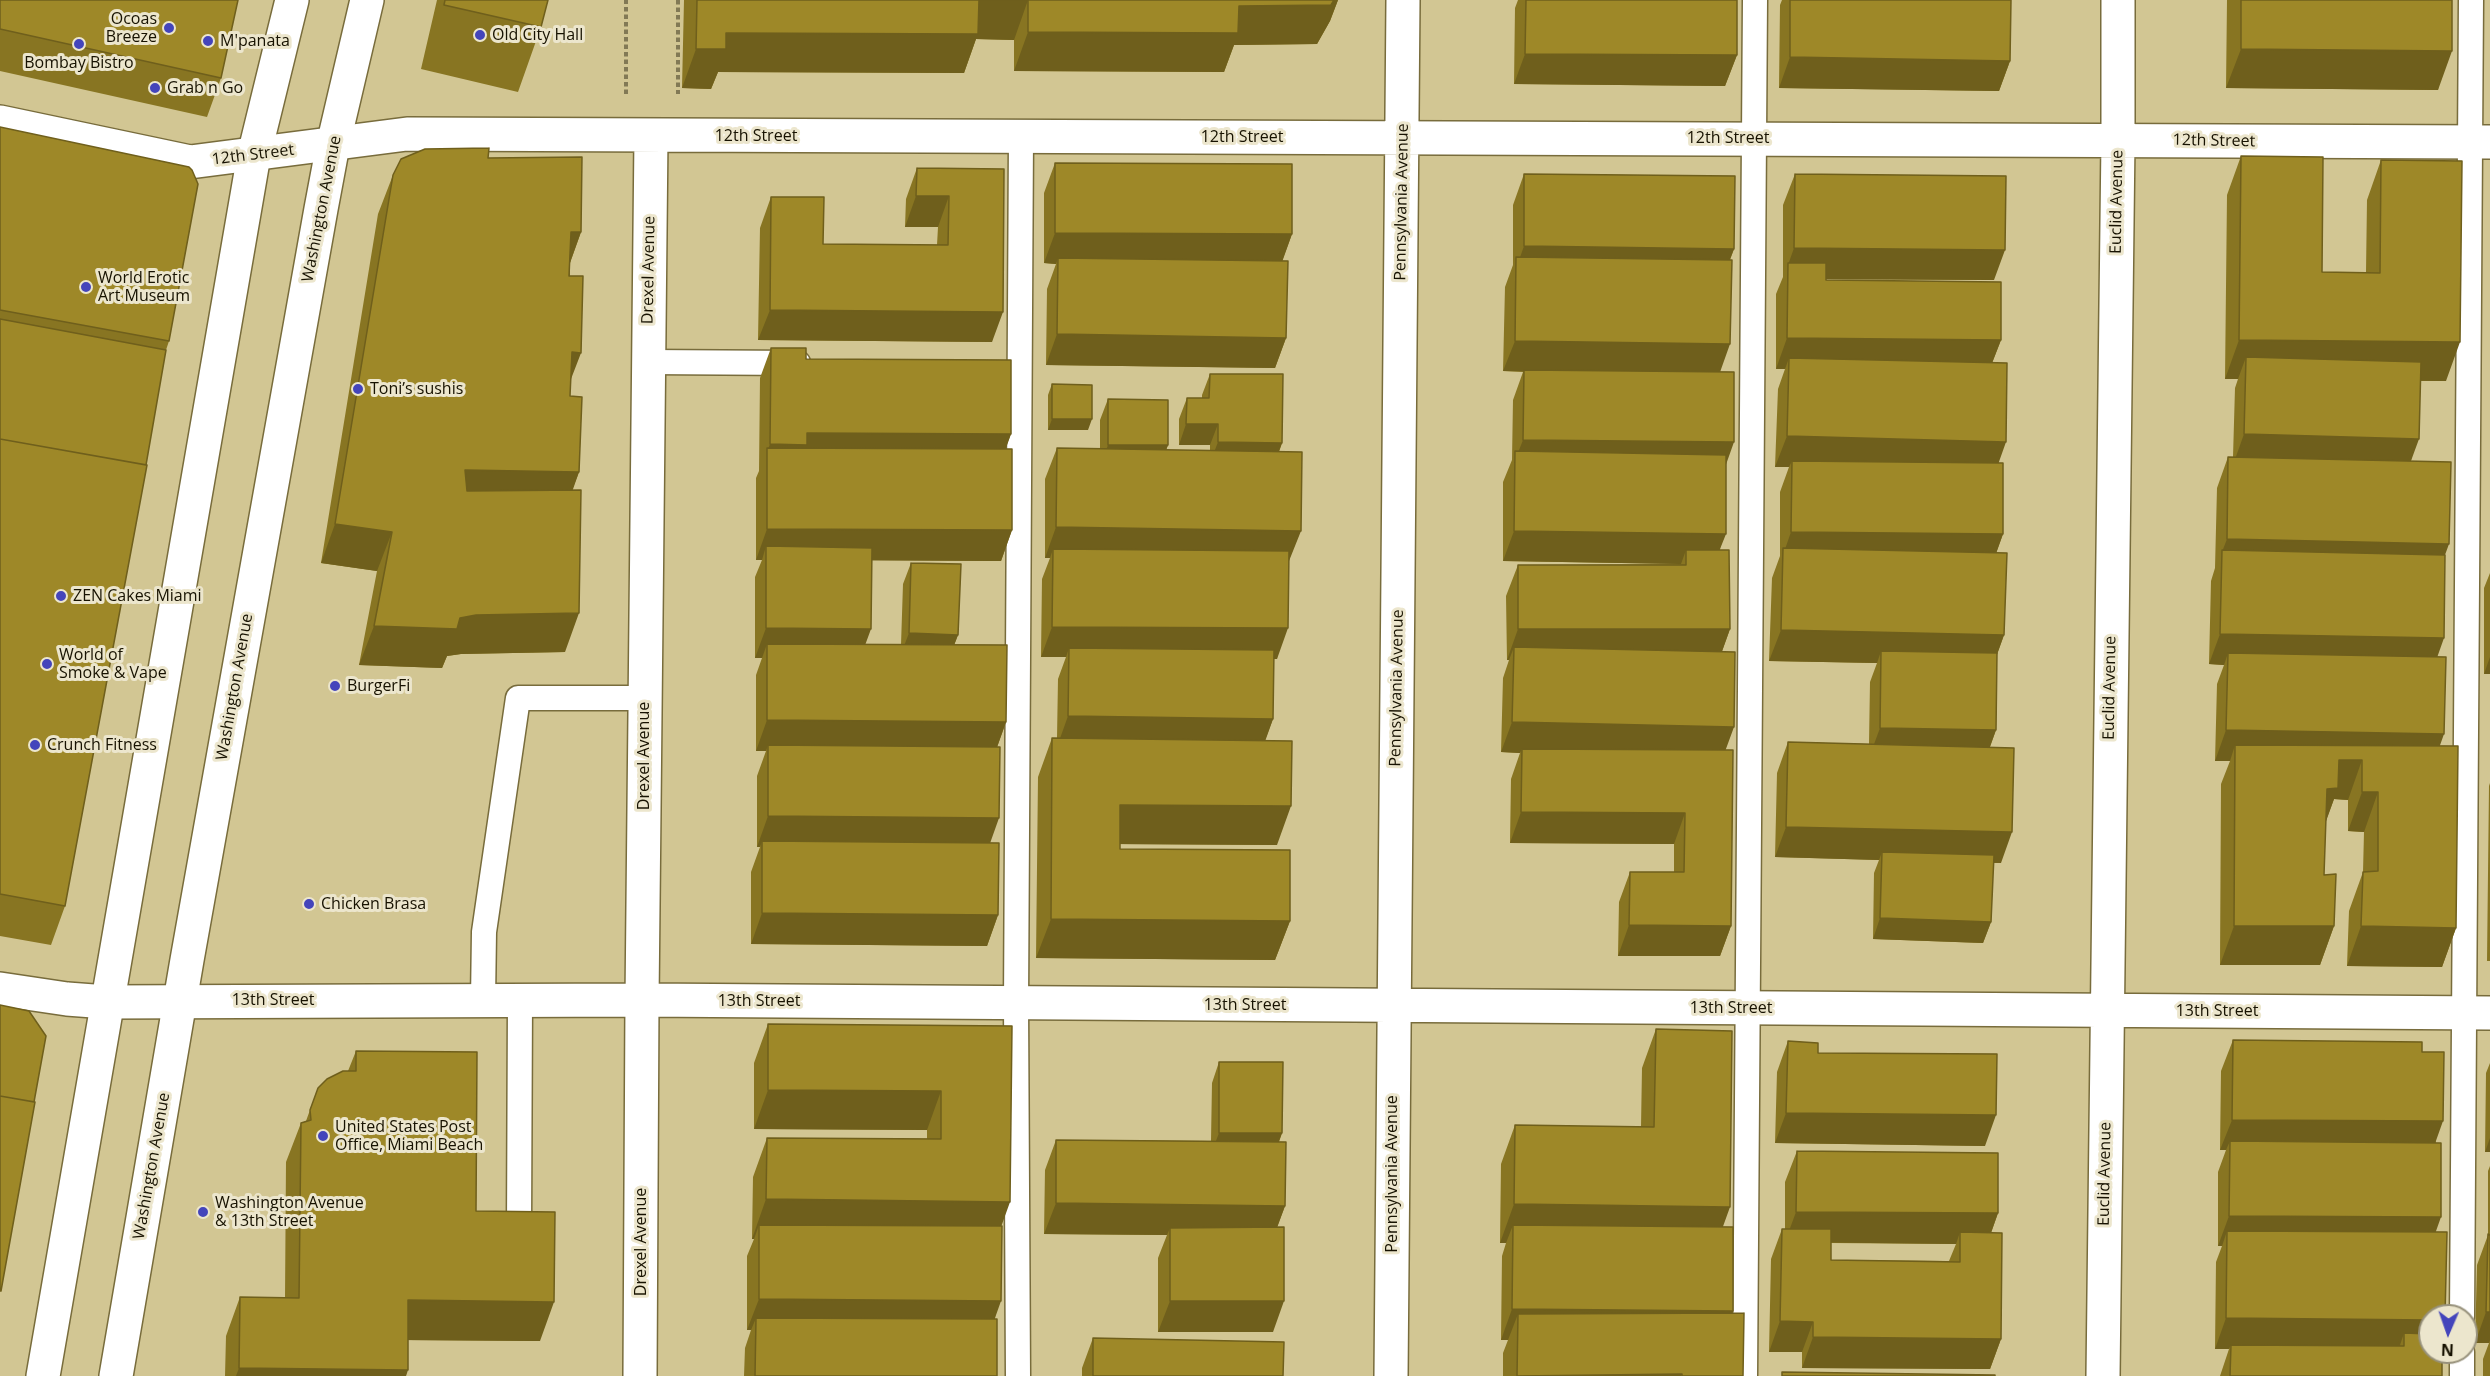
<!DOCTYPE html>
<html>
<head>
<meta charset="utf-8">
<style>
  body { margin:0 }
  #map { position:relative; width:2490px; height:1376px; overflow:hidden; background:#d2c693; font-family:"Open Sans",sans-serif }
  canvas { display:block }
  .north { position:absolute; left:2418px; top:1304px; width:60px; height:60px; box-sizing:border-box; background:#ece6cd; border:2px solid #97917b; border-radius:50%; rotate:182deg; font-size:16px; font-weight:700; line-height:24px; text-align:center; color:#171201 }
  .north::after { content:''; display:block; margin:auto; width:21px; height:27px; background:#4445bb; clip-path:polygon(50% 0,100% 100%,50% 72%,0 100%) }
</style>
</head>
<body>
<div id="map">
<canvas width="2490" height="1376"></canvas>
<div class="north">N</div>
</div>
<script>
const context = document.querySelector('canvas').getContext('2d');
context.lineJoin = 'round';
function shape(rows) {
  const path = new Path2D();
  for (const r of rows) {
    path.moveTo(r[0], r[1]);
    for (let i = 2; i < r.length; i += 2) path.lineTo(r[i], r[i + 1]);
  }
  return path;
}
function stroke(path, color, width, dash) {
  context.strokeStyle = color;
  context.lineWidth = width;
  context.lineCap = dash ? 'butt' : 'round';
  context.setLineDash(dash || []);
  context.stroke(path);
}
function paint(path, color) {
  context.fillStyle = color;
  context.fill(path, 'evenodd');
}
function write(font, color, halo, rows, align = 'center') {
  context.font = font + ' "Open Sans",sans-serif';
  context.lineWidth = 6;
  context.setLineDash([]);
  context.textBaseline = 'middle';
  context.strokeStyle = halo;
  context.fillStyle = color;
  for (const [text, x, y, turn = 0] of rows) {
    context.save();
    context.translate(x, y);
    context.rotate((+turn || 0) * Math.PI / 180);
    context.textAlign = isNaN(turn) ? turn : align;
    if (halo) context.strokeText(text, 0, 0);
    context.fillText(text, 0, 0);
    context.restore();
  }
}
const path = shape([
  [678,0,678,94],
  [626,94,626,0]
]);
const service = shape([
  [648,362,798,363],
  [483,1000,484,932,518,698,644,698],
  [519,1227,520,1000],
  [2462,1316,2471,0],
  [1018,1376,1016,1003,1021,137],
  [1745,1376,1755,0],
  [2462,1376,2462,1352]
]);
const minor = shape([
  [0,122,190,162,407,134,2490,142],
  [0,989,67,999,107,1002,642,1000,2490,1013],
  [640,1376,642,1000,651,136],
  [1391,1376,1403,0],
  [2103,1376,2118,140,2118,0]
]);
const secondary = shape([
  [43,1376,254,155,292,0],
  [116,1376,187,960,321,209,333,145,367,0]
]);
const wall = shape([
  [0,0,221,78,207,117,0,71],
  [437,0,548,0,541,27,518,92,421,69],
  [684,0,1338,0,1330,21,1317,44,1234,45,1224,72,1014,71,1014,40,976,39,964,73,718,72,711,89,682,88],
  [1518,0,1737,0,1737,55,1725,86,1514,84,1515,8],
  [1782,0,2011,0,2010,61,1999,91,1779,88,1780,5],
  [2227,0,2452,0,2438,90,2226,88],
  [0,127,169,341,166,350,65,906,51,945,0,936],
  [2241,156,2322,272,2366,272,2367,200,2381,160,2446,381,2421,381,2411,461,2445,555,2437,657,2440,746,2456,928,2442,967,2347,966,2349,911,2363,872,2364,832,2348,831,2348,800,2334,799,2325,823,2324,875,2334,926,2320,965,2220,965,2221,784,2230,761,2215,761,2217,684,2224,665,2209,664,2211,581,2215,568,2217,488,2228,457,2233,457,2235,388,2238,379,2225,379,2227,195],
  [488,158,581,232,570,263,570,396,579,472,572,490,565,652,461,654,447,656,442,668,359,665,377,571,321,563,378,214,393,175],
  [1055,163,1292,234,1282,261,1286,338,1275,368,1046,365,1047,289,1056,264,1044,263,1044,193],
  [917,168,1004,169,992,342,758,340,760,228,771,197,823,244,937,245,938,227,905,227,906,199],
  [1524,174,1734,249,1730,260,1720,372,1726,463,1720,550,1730,629,1722,651,1731,926,1720,956,1618,956,1619,902,1630,872,1674,872,1674,844,1510,843,1511,779,1520,753,1501,752,1503,678,1509,660,1507,660,1506,596,1518,565,1681,564,1503,561,1503,482,1512,460,1513,400,1523,372,1503,371,1505,287,1513,265,1513,205],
  [1795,174,1994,280,1826,279,1826,280,2001,340,1992,363,2003,534,1996,553,2004,635,1997,654,1996,730,1990,747,2001,863,1993,863,1991,922,1983,943,1873,939,1874,873,1879,860,1775,857,1777,773,1788,742,1869,744,1870,682,1877,663,1769,661,1772,578,1780,556,1780,492,1789,467,1775,467,1778,389,1785,369,1776,369,1776,294,1783,277,1783,205],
  [771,348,806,359,1011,434,1005,449,1012,530,1001,561,872,560,865,644,901,645,903,584,911,563,958,635,954,645,1006,722,997,747,990,843,998,915,987,946,751,944,751,872,760,847,757,847,757,776,766,751,756,751,756,675,762,658,755,658,755,577,762,560,756,560,756,478,759,471,760,378],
  [1210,374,1282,443,1279,452,1289,561,1277,659,1273,659,1273,719,1265,740,1277,845,1120,844,1120,849,1290,921,1275,960,1036,958,1038,777,1052,738,1057,738,1058,679,1066,657,1041,657,1042,579,1050,558,1045,558,1045,479,1057,448,1100,449,1100,420,1108,399,1168,445,1166,450,1210,451,1210,445,1179,445,1179,419,1187,398,1202,398,1202,395],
  [1052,384,1088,430,1048,430,1048,395],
  [2490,573,2490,674,2484,674,2484,588],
  [2490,783,2490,961,2487,961,2489,786],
  [768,1024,1012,1026,1001,1226,995,1319,997,1376,744,1376,745,1348,751,1330,747,1330,747,1256,754,1239,752,1239,753,1177,767,1138,927,1139,927,1130,754,1129,754,1063],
  [1656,1029,1723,1227,1733,1311,1732,1313,1743,1376,1503,1376,1503,1353,1508,1340,1501,1340,1502,1256,1506,1243,1500,1243,1501,1164,1515,1125,1641,1127,1642,1068],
  [2233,1040,2422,1052,2436,1143,2435,1232,2430,1316,2442,1376,2220,1376,2229,1349,2215,1349,2216,1262,2222,1246,2218,1246,2218,1172,2226,1150,2220,1150,2221,1071],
  [1788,1041,1818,1053,1985,1146,1775,1143,1777,1072],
  [356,1051,476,1211,540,1341,408,1340,406,1376,225,1376,226,1336,240,1297,285,1298,286,1162,301,1123,306,1121,318,1088,348,1071],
  [1219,1062,1282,1133,1279,1142,1285,1206,1277,1227,1273,1332,1158,1332,1158,1258,1167,1235,1044,1234,1045,1170,1056,1140,1211,1141,1212,1083],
  [2490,1063,2490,1152,2485,1152,2486,1073],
  [1797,1151,1998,1213,1991,1233,2001,1339,1990,1369,1802,1368,1802,1352,1769,1352,1771,1259,1782,1229,1785,1229,1785,1182],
  [1831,1243,1956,1244,1949,1261,1831,1260],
  [2490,1166,2490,1376,2483,1376,2483,1359,2489,1343,2475,1343,2477,1265,2488,1235,2488,1171],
  [1093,1338,1283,1376,1082,1376,1082,1368]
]);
const shadedWall = shape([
  [979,0,1028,0,1014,40,976,39,964,73,718,72,711,89,682,88,696,49,726,33],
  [1338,0,1330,21,1317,44,1234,45,1224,72,1014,71,1028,32,1239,6],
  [2241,49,2452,51,2438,90,2226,88],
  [1525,54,1737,55,1725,86,1514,84],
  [1790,57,2010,61,1999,91,1779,88],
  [916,196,949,196,938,227,905,227],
  [571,232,581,232,567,271],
  [1055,233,1292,234,1281,265,1058,258,1056,264,1044,263],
  [1524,246,1734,249,1722,279,1516,269],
  [1794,248,2005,250,1994,280,1787,279,1788,265],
  [770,310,1003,312,992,342,758,340],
  [1057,334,1286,338,1275,368,1046,365],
  [1787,338,2001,340,1989,371,1789,358,1785,369,1776,369],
  [2239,340,2460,342,2446,381,2246,379,2246,357,2238,379,2225,379],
  [1515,341,1730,344,1719,375,1503,371],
  [572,352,581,353,566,392],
  [1052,419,1092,419,1088,430,1048,430],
  [1186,424,1218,424,1210,445,1179,445],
  [807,433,1011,434,1000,465,767,452,770,444],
  [2244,434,2419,439,2408,469,2233,465],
  [1787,436,2006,442,1995,473,1792,461,1789,467,1775,467],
  [1523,440,1734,442,1723,473,1514,463],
  [1218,442,1282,443,1274,464,1210,463],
  [1108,445,1168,445,1160,467,1100,467],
  [465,470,579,472,565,512,451,509],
  [335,524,392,532,377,571,321,563],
  [1056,527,1301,531,1289,561,1053,558,1053,549,1050,558,1045,558],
  [767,529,1012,530,1001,561,766,560,766,546,762,560,756,560],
  [1514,531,1726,534,1714,564,1686,550,1681,564,1503,561],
  [1791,532,2003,534,1992,565,1783,555],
  [2227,539,2449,544,2438,574,2222,552],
  [579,613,565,652,461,654,447,656,442,668,359,665,374,626,460,618,476,615],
  [1052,627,1288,628,1277,659,1069,657,1069,648,1066,657,1041,657],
  [766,628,871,629,860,659,767,644,762,658,755,658],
  [1518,629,1730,629,1719,660,1514,647,1509,660,1507,660],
  [1781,630,2004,635,1993,666,1881,651,1877,663,1769,661],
  [909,633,958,635,950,656,901,654],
  [2220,634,2444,638,2433,669,2228,653,2224,665,2209,664],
  [2490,657,2490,674,2484,674],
  [1068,716,1273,719,1262,750,1057,747],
  [767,720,1006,722,995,753,768,745,766,751,756,751],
  [1512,722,1734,727,1723,757,1522,749,1520,753,1501,752],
  [1880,728,1996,730,1985,760,1869,758],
  [2226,730,2444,734,2433,765,2362,760,2348,800,2334,799,2324,827,2327,789,2235,745,2230,761,2215,761],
  [2362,792,2378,792,2364,832,2348,831],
  [1120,805,1291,806,1277,845,1106,844],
  [1521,812,1685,813,1674,844,1510,843],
  [768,816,999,818,988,849,762,841,760,847,757,847],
  [1786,827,2012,832,2001,863,1882,860,1882,852,1879,860,1775,857],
  [762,913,998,915,987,946,751,944],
  [1880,918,1991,922,1983,943,1873,939],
  [1051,919,1290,921,1275,960,1036,958],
  [1629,925,1731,926,1720,956,1618,956],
  [2234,926,2334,926,2320,965,2220,965],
  [2361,926,2456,928,2442,967,2347,966],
  [768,1090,941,1091,927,1130,754,1129],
  [1786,1113,1996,1115,1985,1146,1775,1143],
  [2232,1120,2443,1121,2432,1152,2230,1141,2226,1150,2220,1150],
  [1219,1133,1282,1133,1274,1154,1211,1154],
  [2490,1138,2490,1152,2485,1152],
  [766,1199,1010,1202,996,1241,759,1225,754,1239,752,1239],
  [1056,1203,1285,1206,1274,1236,1170,1228,1167,1235,1044,1234],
  [1514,1204,1730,1207,1716,1246,1513,1225,1506,1243,1500,1243],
  [1796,1212,1998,1213,1987,1244,1960,1232,1956,1244,1785,1242],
  [2229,1216,2441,1217,2430,1248,2227,1231,2222,1246,2218,1246],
  [759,1299,1001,1301,990,1332,756,1318,751,1330,747,1330],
  [408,1300,554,1302,540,1341,394,1340],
  [1170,1301,1284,1301,1273,1332,1158,1332],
  [1512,1309,1733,1311,1721,1342,1518,1314,1508,1340,1501,1340],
  [2486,1312,2490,1312,2490,1340,2489,1343,2475,1343],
  [2226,1318,2430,1320,2430,1351,2404,1346,2404,1333,2398,1351,2231,1345,2229,1349,2215,1349],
  [1780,1321,1813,1322,1802,1352,1769,1352],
  [1813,1337,2001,1339,1990,1369,1802,1368],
  [239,1368,408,1370,406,1376,236,1376],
  [1682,1374,1681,1376,1517,1376]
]);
const building = shape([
  [0,0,238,0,221,78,0,29,0,0],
  [445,0,548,0,541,27,444,5,445,0],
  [697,0,1334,0,1331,5,1239,6,1238,33,1028,32,1028,0,979,0,978,34,726,33,726,49,696,49,697,0],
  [1526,0,1737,0,1737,55,1525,54,1526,0],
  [1790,0,2011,0,2010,61,1790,57,1790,0],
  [2241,0,2452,0,2452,51,2241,49,2241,0],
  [0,127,189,167,192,170,198,184,169,341,0,310,0,127],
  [489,148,488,158,582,157,581,232,571,232,569,276,583,276,581,353,572,352,570,396,582,397,579,472,465,470,467,491,581,490,579,613,476,615,460,618,457,629,374,626,392,532,335,524,393,175,401,159,425,149,489,148],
  [2241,156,2323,157,2322,272,2380,273,2381,160,2462,161,2460,342,2239,340,2241,156],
  [1055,163,1292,164,1292,234,1055,233,1055,163],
  [917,168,1004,169,1003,312,770,310,771,197,824,197,823,244,948,245,949,196,916,196,917,168],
  [1524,174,1735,176,1734,249,1524,246,1524,174],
  [1795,174,2006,176,2005,250,1794,248,1795,174],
  [1516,257,1732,260,1730,344,1515,341,1516,257],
  [1058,258,1288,261,1286,338,1057,334,1058,258],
  [1788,263,1826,263,1826,280,2001,282,2001,340,1787,338,1788,263],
  [0,319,166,350,146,465,0,439,0,319],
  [771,348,806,348,806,359,1011,360,1011,434,807,433,807,445,770,444,771,348],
  [2246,357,2421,362,2419,439,2244,434,2246,357],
  [1789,358,2007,363,2006,442,1787,436,1789,358],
  [1524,370,1734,372,1734,442,1523,440,1524,370],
  [1210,374,1283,374,1282,443,1218,442,1218,424,1186,424,1187,398,1209,398,1210,374],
  [1052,384,1092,385,1092,419,1052,419,1052,384],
  [1108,399,1168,400,1168,445,1108,445,1108,399],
  [0,439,147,465,65,906,0,894,0,439],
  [767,448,1012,449,1012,530,767,529,767,448],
  [1057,448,1302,452,1301,531,1056,527,1057,448],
  [1515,451,1726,455,1726,534,1514,531,1515,451],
  [2228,457,2451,462,2449,544,2227,539,2228,457],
  [1792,461,2003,463,2003,534,1791,532,1792,461],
  [766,546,872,548,871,629,766,628,766,546],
  [1783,548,2007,553,2004,635,1781,630,1783,548],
  [1053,549,1289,551,1288,628,1052,627,1053,549],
  [1686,550,1729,550,1730,629,1518,629,1518,565,1686,565,1686,550],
  [2222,550,2445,555,2444,638,2220,634,2222,550],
  [911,563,961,564,958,635,909,633,911,563],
  [767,644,1007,645,1006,722,767,720,767,644],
  [1514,647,1735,652,1734,727,1512,722,1514,647],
  [1069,648,1274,650,1273,719,1068,716,1069,648],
  [1881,651,1997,653,1996,730,1880,728,1881,651],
  [2228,653,2446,657,2444,734,2226,730,2228,653],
  [1052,738,1292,741,1291,806,1120,805,1120,849,1290,850,1290,921,1051,919,1052,738],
  [1788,742,2014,748,2012,832,1786,827,1788,742],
  [768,745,1000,747,999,818,768,816,768,745],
  [2235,745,2458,746,2456,928,2361,926,2363,872,2378,871,2378,792,2362,792,2362,760,2339,760,2338,788,2327,789,2324,875,2336,874,2334,926,2234,926,2235,745],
  [1522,749,1733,750,1731,926,1629,925,1630,872,1684,872,1685,813,1521,812,1522,749],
  [762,841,999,843,998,915,762,913,762,841],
  [1882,852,1994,855,1991,922,1880,918,1882,852],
  [0,1005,29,1011,46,1036,34,1102,0,1096,0,1005],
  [768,1024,1012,1026,1010,1202,766,1199,767,1138,941,1139,941,1091,768,1090,768,1024],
  [1656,1029,1732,1031,1730,1207,1514,1204,1515,1125,1654,1127,1656,1029],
  [2233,1040,2422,1042,2422,1052,2444,1052,2443,1121,2232,1120,2233,1040],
  [1788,1041,1818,1043,1818,1053,1997,1054,1996,1115,1786,1113,1788,1041],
  [356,1051,477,1052,476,1211,555,1212,554,1302,408,1300,408,1370,239,1368,240,1297,299,1298,301,1123,311,1120,310,1110,318,1088,327,1079,343,1071,356,1071,356,1051],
  [1219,1062,1283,1062,1282,1133,1219,1133,1219,1062],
  [0,1096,35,1102,1,1291,0,1291,0,1096],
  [1056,1140,1286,1142,1285,1206,1056,1203,1056,1140],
  [2230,1141,2441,1143,2441,1217,2229,1216,2230,1141],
  [1797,1151,1998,1153,1998,1213,1796,1212,1797,1151],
  [759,1225,1002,1226,1001,1301,759,1299,759,1225],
  [1513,1225,1733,1227,1733,1311,1512,1309,1513,1225],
  [1284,1227,1284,1301,1170,1301,1170,1228,1284,1227],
  [1782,1229,1831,1229,1831,1260,1960,1262,1960,1232,2002,1233,2001,1339,1813,1337,1813,1322,1780,1321,1782,1229],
  [2227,1231,2447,1232,2445,1316,2430,1316,2430,1320,2226,1318,2227,1231],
  [2488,1234,2490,1235,2490,1312,2486,1312,2488,1234],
  [1744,1313,1743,1376,1682,1376,1682,1374,1517,1376,1518,1314,1744,1313],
  [756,1318,997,1319,997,1376,755,1376,756,1318],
  [2404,1333,2430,1334,2430,1352,2442,1352,2442,1376,2230,1376,2231,1345,2404,1346,2404,1333],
  [1093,1338,1284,1342,1283,1376,1093,1376,1093,1338],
  [1782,1372,1995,1375,1995,1376,1782,1376,1782,1372]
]);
const markers = [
  [169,28,6,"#4445bb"],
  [480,35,6,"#4445bb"],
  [208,41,6,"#4445bb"],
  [79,44,6,"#4445bb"],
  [155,88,6,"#4445bb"],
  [86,287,6,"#4445bb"],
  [358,389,6,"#4445bb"],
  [61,596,6,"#4445bb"],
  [47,664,6,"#4445bb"],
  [335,686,6,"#4445bb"],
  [35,745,6,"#4445bb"],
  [309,904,6,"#4445bb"],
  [323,1136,6,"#4445bb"],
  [203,1212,6,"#4445bb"]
];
const poiNames = [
  ["Ocoas",157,19,"right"],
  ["Breeze",157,37,"right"],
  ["Old City Hall",492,35],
  ["M'panata",220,41],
  ["Bombay Bistro",79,63,"center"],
  ["Grab n Go",167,88],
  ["World Erotic",98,278],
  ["Art Museum",98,296],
  ["Toni’s sushis",370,389],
  ["ZEN Cakes Miami",73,596],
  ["World of",59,655],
  ["Smoke & Vape",59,673],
  ["BurgerFi",347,686],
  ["Crunch Fitness",47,745],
  ["Chicken Brasa",321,904],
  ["United States Post",335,1127],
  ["Office, Miami Beach",335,1145],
  ["Washington Avenue",215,1203],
  ["& 13th Street",215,1221]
];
const streetNames = [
  ["12th Street",756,136],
  ["12th Street",1242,137],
  ["12th Street",1728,138],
  ["12th Street",2214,141,1],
  ["12th Street",253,155,-7],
  ["Pennsylvania Avenue",1402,202,-89],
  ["Euclid Avenue",2117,202,-89],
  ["Washington Avenue",322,209,-79],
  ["Drexel Avenue",649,270,-89],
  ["Washington Avenue",235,687,-80],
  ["Pennsylvania Avenue",1397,688,-89],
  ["Euclid Avenue",2110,688,-89],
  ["Drexel Avenue",644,756,-90],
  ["13th Street",273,1000],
  ["13th Street",759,1001],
  ["13th Street",1245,1005],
  ["13th Street",1731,1008],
  ["13th Street",2217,1011],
  ["Washington Avenue",152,1166,-80],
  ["Pennsylvania Avenue",1392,1174,-90],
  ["Euclid Avenue",2105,1174,-89],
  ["Drexel Avenue",641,1242,-90]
];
stroke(service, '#786c3c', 27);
stroke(minor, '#786c3c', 36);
stroke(secondary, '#786c3c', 36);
stroke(path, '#827955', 4, [4.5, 3]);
stroke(service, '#fff', 24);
stroke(minor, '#fff', 33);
stroke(secondary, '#fff', 33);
paint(wall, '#887522');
paint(shadedWall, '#6f5f1c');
paint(building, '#9e8828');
stroke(building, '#6f5f1c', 1.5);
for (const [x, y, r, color] of markers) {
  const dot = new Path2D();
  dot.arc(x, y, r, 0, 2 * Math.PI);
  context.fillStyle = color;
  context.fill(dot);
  stroke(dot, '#ece6cd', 2);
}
write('16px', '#171201', '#ece6cd', poiNames, 'left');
write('16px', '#171201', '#ece6cd', streetNames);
</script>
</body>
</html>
